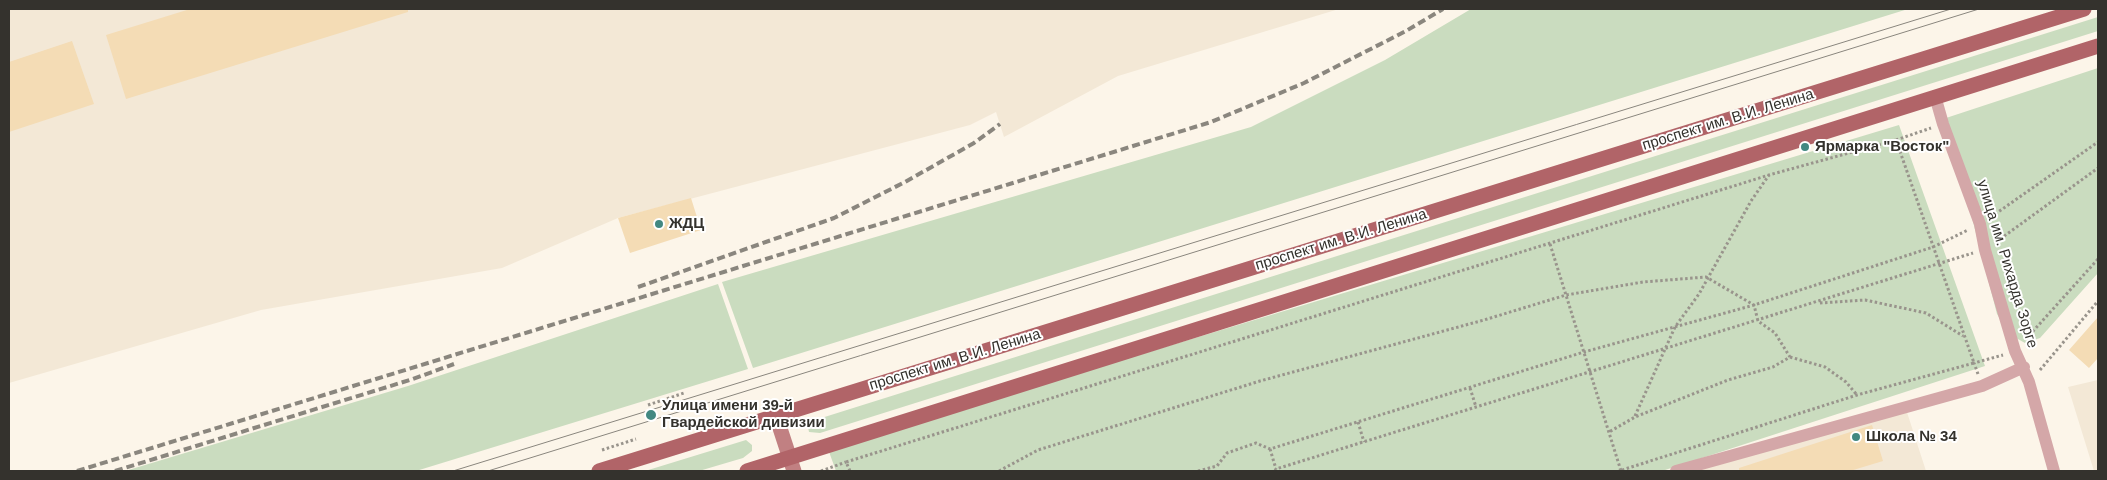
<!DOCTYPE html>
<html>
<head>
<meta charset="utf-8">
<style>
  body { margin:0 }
  #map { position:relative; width:2107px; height:480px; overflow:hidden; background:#fcf5e9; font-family:Helvetica,sans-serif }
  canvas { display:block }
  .frame { position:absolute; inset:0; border:10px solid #34322d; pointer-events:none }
</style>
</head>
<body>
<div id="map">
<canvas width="2107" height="480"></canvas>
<div class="frame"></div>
</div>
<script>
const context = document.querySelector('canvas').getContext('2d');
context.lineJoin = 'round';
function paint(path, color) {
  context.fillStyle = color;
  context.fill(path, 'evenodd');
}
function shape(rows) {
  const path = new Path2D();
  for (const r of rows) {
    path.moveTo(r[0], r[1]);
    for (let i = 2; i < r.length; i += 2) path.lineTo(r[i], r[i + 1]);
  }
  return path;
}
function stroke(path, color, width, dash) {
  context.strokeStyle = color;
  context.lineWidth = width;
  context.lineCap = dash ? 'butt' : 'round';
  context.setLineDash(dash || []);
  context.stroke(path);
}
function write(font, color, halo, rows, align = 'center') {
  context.font = font + ' Helvetica,sans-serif';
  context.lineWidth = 4;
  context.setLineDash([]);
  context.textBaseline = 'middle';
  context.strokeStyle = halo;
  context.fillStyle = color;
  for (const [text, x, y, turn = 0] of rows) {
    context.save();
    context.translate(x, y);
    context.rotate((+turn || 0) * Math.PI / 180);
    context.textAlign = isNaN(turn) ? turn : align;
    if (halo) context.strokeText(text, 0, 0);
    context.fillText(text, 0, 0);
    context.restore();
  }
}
const built = shape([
  [9,9,1339,9,1118,76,1004,137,996,112,970,125,618,218,502,268,261,310,9,383],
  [2098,380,2098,471,2094,471,2068,387],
  [1904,403,1926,471,1692,471]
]);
const green = shape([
  [1471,9,1908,9,753,368,722,282,1251,127,1385,60],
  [2098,17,2098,31,820,433,809,432,808,427,815,420],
  [2098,68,2098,273,2040,338,2025,343,2009,334,1997,314,1946,118],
  [1899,125,1985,366,1662,471,836,471,828,449],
  [718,284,748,369,416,471,125,471,408,386],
  [746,440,752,445,752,451,743,458,699,471,645,471]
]);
const building = shape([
  [190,9,408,9,408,12,126,99,106,35],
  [72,41,94,104,9,132,9,62],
  [691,198,701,230,630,253,618,218],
  [2098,317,2098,358,2089,368,2069,350],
  [1872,425,1883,461,1850,471,1739,471,1739,468]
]);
const path = shape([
  [1896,140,1931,128],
  [1991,217,2098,142],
  [1996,242,2098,168],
  [1550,244,1621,471],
  [1820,303,1865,300,1926,313,1963,336],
  [2026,339,2098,259],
  [1790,357,1825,367,1846,382,1857,395],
  [2040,370,2098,301],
  [1978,374,1974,363,2003,355],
  [1470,388,1476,407],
  [648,405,684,393],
  [1635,416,1675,327,1699,294,1751,201,1769,175],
  [1358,422,1364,442],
  [1270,449,1276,469],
  [602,450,636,439],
  [821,471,846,462],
  [850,471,846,462,1769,175,1896,140,1974,363,1857,395,1619,471],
  [999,471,1038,450,1260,381,1484,320,1566,295,1643,282,1706,277,1754,305,1758,321,1775,333,1790,357,1773,367,1728,380,1635,417,1609,432],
  [1198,471,1217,466,1227,453,1256,443,1270,449,1584,352,1754,305,1933,247,1968,230],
  [1275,471,1276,469,1973,253]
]);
const minor = shape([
  [1935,96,1943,124,1980,224,1985,250,2015,351,2029,382,2054,471],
  [1676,471,1982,386,2024,367]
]);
const secondary = shape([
  [776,416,794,471]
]);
const primary = shape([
  [599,471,2084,9],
  [747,471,2098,46]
]);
const tram = shape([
  [453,471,1951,9],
  [488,471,1979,9]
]);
const rail = shape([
  [638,287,834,218,905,182,974,143,1000,124],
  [77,471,1211,122,1304,83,1406,31,1443,9],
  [115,471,413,379,454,364]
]);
const markers = [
  [1805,147,5,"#428881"],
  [659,224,5,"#428881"],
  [651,415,6,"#428881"],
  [1856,437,5,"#428881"]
];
const streetNames = [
  ["проспект им. В.И. Ленина",1728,120,-17],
  ["проспект им. В.И. Ленина",1341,240,-17],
  ["улица им. Рихарда Зорге",2007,264,73],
  ["проспект им. В.И. Ленина",955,360,-17]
];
const poiNames = [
  ["Ярмарка \"Восток\"",1815,147],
  ["ЖДЦ",669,224],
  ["Улица имени 39-й",662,406],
  ["Гвардейской дивизии",662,423],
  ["Школа № 34",1866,437]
];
paint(built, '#f3e8d6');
paint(green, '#cadcbf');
paint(building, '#f4dcb5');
stroke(path, '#99948c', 3, [2.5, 2.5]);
stroke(minor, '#d4a7a8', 12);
stroke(secondary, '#c18082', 15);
stroke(primary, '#b16468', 15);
stroke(tram, '#8a867e', 1);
stroke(rail, '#8a867e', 4, [8, 4]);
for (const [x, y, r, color] of markers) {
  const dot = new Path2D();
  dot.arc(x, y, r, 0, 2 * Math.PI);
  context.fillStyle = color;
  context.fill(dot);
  stroke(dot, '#fff', 2);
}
write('15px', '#34322d', '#fff', streetNames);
write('bold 15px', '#34322d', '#fff', poiNames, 'left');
</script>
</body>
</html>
